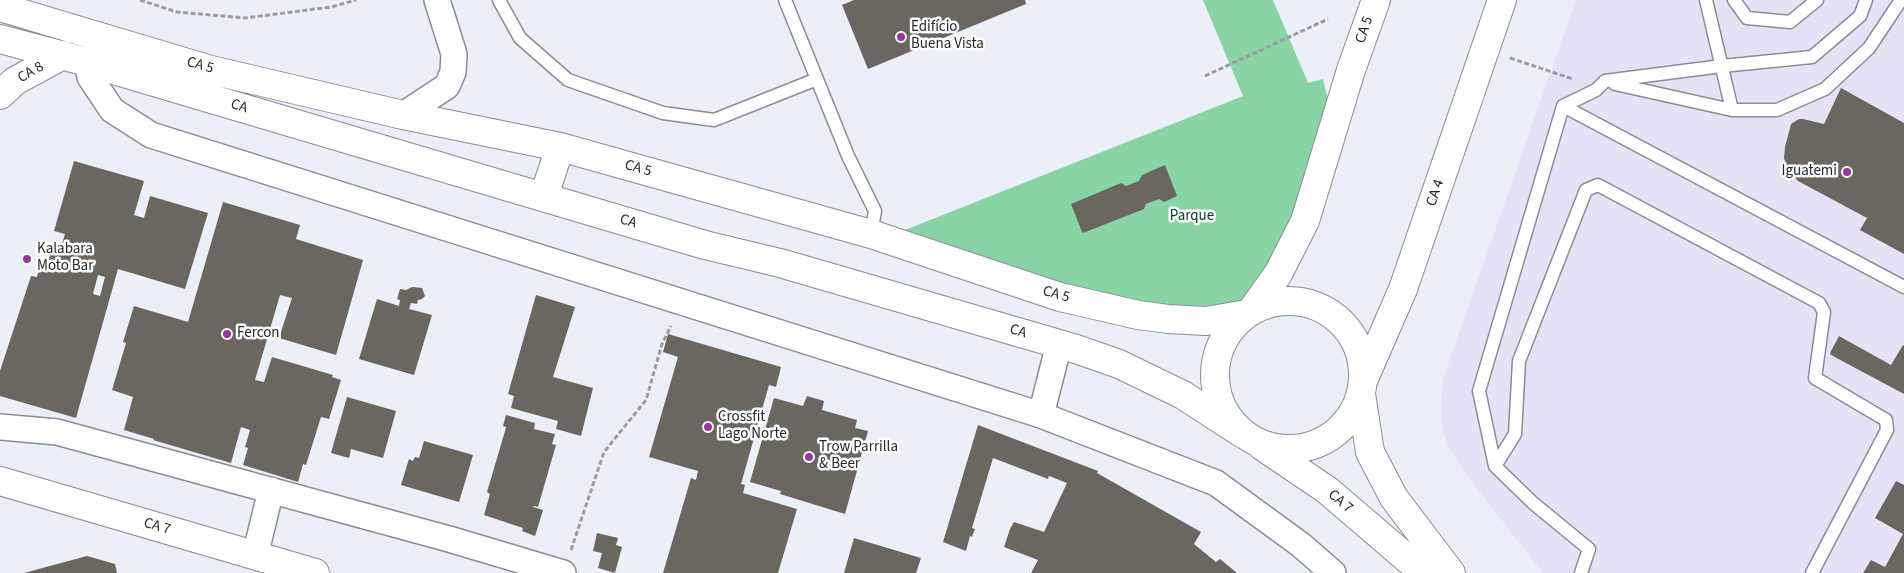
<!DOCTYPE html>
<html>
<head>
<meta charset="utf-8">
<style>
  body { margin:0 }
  canvas { display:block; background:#ebeff7 }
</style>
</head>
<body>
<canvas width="1904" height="573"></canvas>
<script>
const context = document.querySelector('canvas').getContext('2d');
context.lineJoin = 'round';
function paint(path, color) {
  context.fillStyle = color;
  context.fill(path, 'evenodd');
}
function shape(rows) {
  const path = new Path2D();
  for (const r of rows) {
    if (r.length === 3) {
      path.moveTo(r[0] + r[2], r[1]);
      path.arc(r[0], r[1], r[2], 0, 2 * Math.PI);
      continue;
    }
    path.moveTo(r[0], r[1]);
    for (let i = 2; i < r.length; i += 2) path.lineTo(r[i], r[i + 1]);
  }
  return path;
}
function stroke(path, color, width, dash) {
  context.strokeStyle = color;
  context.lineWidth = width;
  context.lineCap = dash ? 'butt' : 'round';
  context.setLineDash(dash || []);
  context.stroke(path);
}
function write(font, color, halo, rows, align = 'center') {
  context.font = font + ' "Source Sans 3",sans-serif';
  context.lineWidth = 5;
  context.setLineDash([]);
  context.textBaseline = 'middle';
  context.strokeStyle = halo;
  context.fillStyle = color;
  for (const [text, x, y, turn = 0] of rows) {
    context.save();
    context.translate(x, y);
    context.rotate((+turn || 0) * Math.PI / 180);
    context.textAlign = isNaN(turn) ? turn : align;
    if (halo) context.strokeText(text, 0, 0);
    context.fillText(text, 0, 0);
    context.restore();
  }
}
const commercial = shape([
  [1576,0,1904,0,1904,573,1543,573,1475,486,1449,448,1444,434,1441,418,1442,387,1445,373]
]);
const green = shape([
  [1203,0,1273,0,1308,83,1323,79,1329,105,1283,250,1240,307,1184,311,1050,287,905,230,1243,96]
]);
const building = shape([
  [854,0,1025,0,1026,4,868,69,842,5],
  [1841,88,1904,123,1904,254,1860,230,1867,218,1798,181,1787,168,1784,158,1785,147,1791,124,1799,119,1803,119,1824,124],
  [74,161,144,181,134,215,144,218,150,196,208,213,185,289,118,269,76,418,0,396,0,371,31,276,37,277,40,265,47,267,51,251,59,253,65,234,54,231],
  [98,275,105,277,100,296,93,294],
  [1165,165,1177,196,1164,202,1159,199,1146,204,1144,209,1083,233,1082,232,1071,204,1121,183,1126,186,1139,181,1142,175],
  [223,202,300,225,296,239,363,260,336,355,279,338,292,298,280,295,255,380,264,382,272,357,333,375,332,377,341,380,329,419,321,417,306,465,303,464,298,482,243,465,248,448,245,447,250,430,241,427,231,463,153,440,154,439,124,430,133,397,112,390,126,343,123,342,134,306,188,322],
  [412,287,422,288,425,296,422,299,418,300,417,304,411,303,409,309,432,315,414,375,359,359,377,299,399,306,400,300,397,299,400,289,406,290],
  [536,295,575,307,553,377,593,388,581,436,556,429,558,421,511,408,514,396,508,394],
  [668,334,781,367,776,387,769,385,741,484,745,485,743,493,797,509,778,573,663,573,691,478,696,480,698,471,649,457,678,357,663,352],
  [1839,336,1891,365,1903,345,1904,346,1904,394,1831,355,1830,353],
  [807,396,824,401,822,410,857,420,855,428,868,431,845,514,780,494,781,491,750,482,774,398,803,406],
  [347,397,396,411,383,458,351,449,349,458,331,453],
  [506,415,535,423,534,429,555,434,552,444,556,445,538,507,534,506,533,507,543,510,535,536,522,531,523,528,484,515,490,494,487,492,505,431,506,427,503,426],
  [978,425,1098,471,1097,473,1201,532,1194,544,1216,562,1220,559,1237,573,1031,573,1038,560,1004,547,1010,529,1014,522,1044,532,1067,483,1049,476,1048,479,993,458,972,528,975,529,972,537,970,536,966,551,943,542],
  [424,441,473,455,459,502,401,485,409,459,413,461,415,457,419,458],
  [1896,481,1904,485,1904,573,1863,573,1871,560,1885,567,1903,534,1875,518],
  [597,533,618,538,616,545,622,547,615,573,598,568,602,553,593,551],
  [854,538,921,558,916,573,844,573],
  [87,556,115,564,117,573,24,573]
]);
const path = shape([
  [140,0,177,12,245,18,331,7,356,0],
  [1510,58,1573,79],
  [1205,76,1328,19],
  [571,550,604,452,646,400,662,344,671,326]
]);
const service = shape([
  [499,0,520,38,568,80,663,113,714,120,817,79],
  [785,0,848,156,875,211,871,234],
  [1706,0,1732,110],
  [1734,0,1747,18,1790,22,1817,0],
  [1615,84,1732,110,1777,110,1825,89,1869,48,1901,0],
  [1563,106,1904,287],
  [1495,466,1515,434,1519,361,1586,190,1598,185,1819,303,1824,312,1815,378,1886,420,1887,430,1812,573],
  [1581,573,1589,549,1533,503,1495,466,1479,391,1563,106,1596,90,1605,81,1722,66,1812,57,1860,16,1866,0]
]);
const minor = shape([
  [87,62,90,77,112,110,151,135,1041,415,1216,483,1301,545,1333,573],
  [403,115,447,86,453,72,454,54,437,0],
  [1041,415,1059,344],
  [0,427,57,432,449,539,563,573],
  [255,556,271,490]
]);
const tertiary = shape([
  [0,7,211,70,403,115,560,147,871,234,1060,297,1138,315,1168,319,1206,321,1247,314],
  [0,39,87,62,705,245,780,263,1076,349,1119,364,1183,395,1243,434],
  [0,95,15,81,63,55],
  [544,196,560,147],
  [1289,375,74],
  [1253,309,1278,274,1305,221,1351,70,1376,0],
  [1363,381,1403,289,1502,0],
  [1361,394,1370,452,1394,498,1451,573],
  [1262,446,1327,490,1424,573],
  [0,481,315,573]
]);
const markers = [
  [901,37,5,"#97369d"],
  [1847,172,5,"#97369d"],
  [27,259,5,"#97369d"],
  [227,334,5,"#97369d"],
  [708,427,5,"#97369d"],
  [809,457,5,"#97369d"]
];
const poiNames = [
  ["Edifício",911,28],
  ["Buena Vista",911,45],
  ["Iguatemi",1837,172,"right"],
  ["Kalabara",37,250],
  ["Moto Bar",37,267],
  ["Fercon",237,334],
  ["Crossfit",718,418],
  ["Lago Norte",718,435],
  ["Trow Parrilla",819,448],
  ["& Beer",819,465]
];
const streetNames = [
  ["CA 5",1365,30,-71],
  ["CA 5",200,66,16],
  ["CA 8",31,73,-30],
  ["CA",239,107,16],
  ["CA 5",638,169,16],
  ["CA 4",1436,193,-71],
  ["CA",628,222,17],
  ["CA 5",1056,295,16],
  ["CA",1018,332,16],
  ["CA 7",1340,502,40],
  ["CA 7",157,527,16]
];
const parkNames = [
  ["Parque",1192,217]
];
paint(commercial, '#e7e1f7');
paint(green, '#88d4a4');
paint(building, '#6b665f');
stroke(service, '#8a8d95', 15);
stroke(minor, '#8a8d95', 28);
stroke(tertiary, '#8a8d95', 30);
stroke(path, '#9a9da3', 3, [5, 2.5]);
stroke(service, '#fff', 12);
stroke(minor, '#fff', 25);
stroke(tertiary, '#fff', 28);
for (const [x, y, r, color] of markers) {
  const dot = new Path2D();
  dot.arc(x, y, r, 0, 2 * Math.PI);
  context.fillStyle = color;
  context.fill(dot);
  stroke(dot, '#fff', 2);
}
write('15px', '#27282b', '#fff', poiNames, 'left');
write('15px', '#27282b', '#fff', streetNames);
write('15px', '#004021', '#fff', parkNames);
</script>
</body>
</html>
